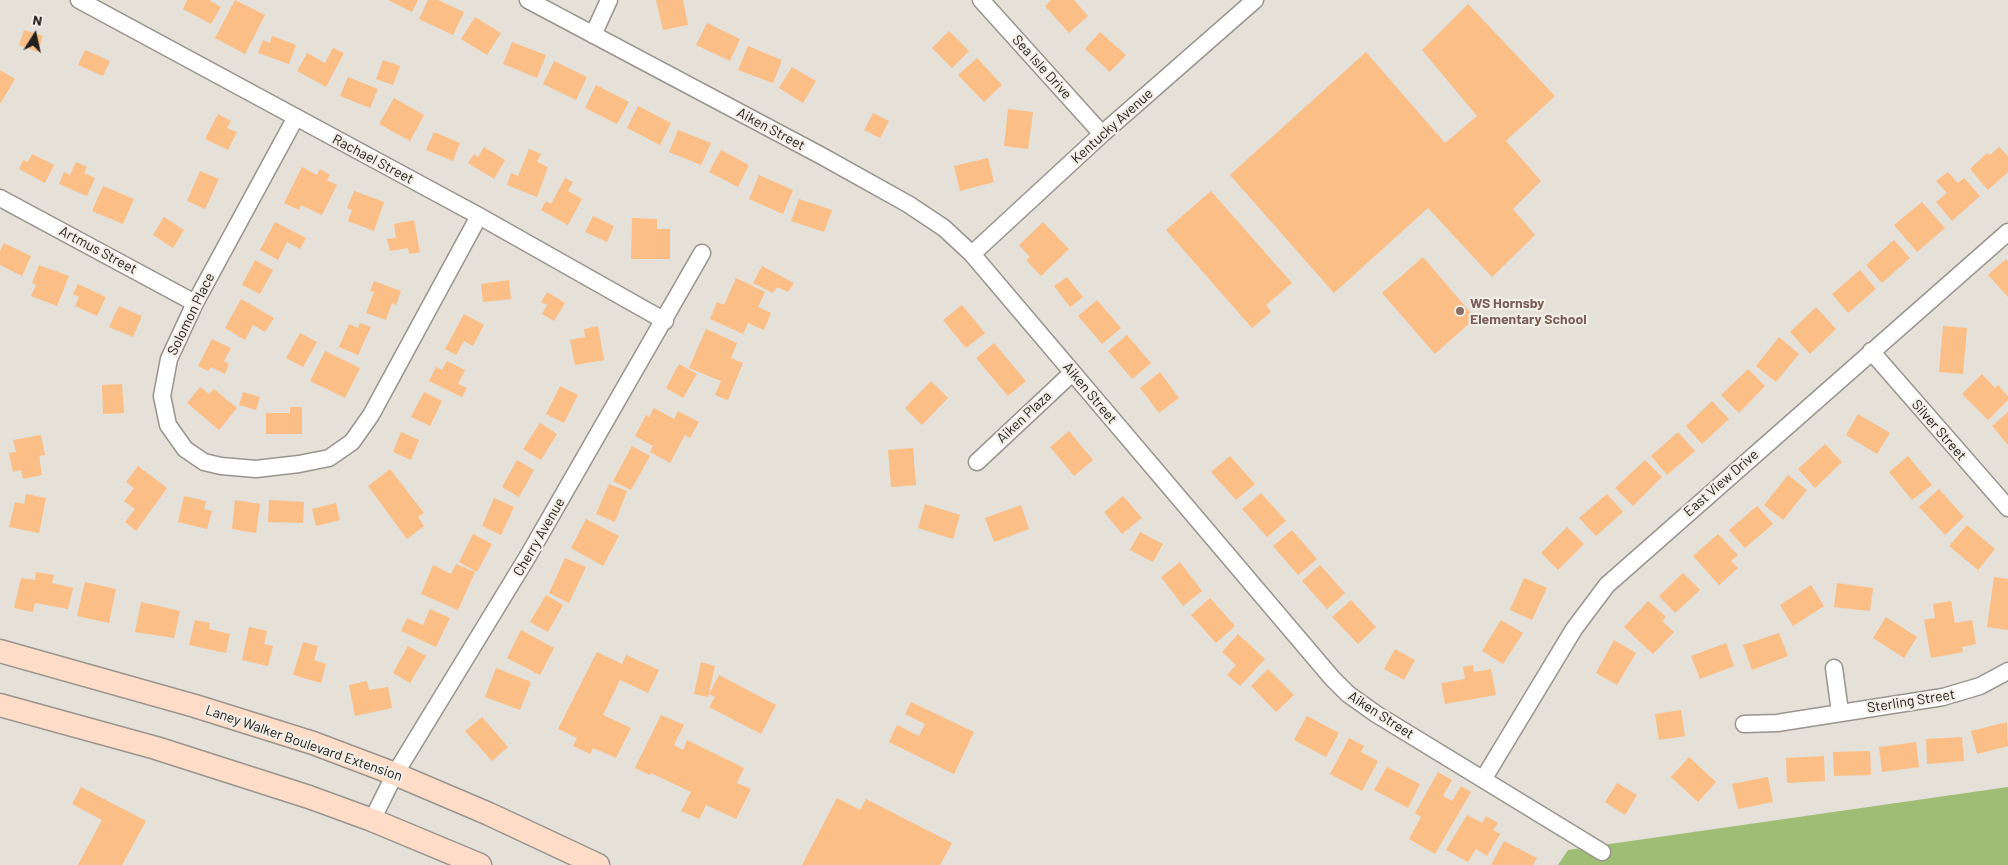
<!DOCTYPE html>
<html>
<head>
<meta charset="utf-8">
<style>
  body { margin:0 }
  #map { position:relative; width:2008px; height:865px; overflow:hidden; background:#e5e0d8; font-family:Barlow,sans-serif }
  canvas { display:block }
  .north { position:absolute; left:10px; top:10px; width:50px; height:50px; -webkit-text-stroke:4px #f2ede5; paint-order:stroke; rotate:10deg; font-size:14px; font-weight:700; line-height:20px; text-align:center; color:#21201d }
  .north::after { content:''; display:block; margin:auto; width:18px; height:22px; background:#21201d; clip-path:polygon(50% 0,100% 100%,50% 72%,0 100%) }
</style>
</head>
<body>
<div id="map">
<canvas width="2008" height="865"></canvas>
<div class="north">N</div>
</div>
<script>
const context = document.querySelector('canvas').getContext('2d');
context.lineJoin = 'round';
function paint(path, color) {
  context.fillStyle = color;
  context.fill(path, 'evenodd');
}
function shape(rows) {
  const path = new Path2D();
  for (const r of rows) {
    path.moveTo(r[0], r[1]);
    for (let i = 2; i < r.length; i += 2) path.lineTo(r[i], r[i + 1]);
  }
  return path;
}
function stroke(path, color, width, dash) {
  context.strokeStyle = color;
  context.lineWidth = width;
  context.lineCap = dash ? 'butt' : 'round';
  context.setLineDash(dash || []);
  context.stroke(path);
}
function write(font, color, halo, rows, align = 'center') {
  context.font = font + ' Barlow,sans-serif';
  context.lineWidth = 4.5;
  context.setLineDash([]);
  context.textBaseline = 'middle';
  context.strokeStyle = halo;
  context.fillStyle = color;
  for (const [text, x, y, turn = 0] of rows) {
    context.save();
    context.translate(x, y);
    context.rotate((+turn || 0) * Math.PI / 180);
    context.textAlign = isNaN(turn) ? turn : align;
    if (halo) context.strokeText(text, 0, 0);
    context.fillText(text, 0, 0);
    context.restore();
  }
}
const green = shape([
  [2008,787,2008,865,1558,865,1568,850]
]);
const building = shape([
  [187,0,209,0,221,7,211,24,183,9],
  [235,0,265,15,245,54,215,38],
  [388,0,418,0,412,12],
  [428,0,438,0,464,12,453,35,419,19],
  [656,0,683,0,688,25,663,30],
  [1051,0,1074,0,1088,16,1069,33,1045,6],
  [1468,4,1555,96,1506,141,1541,181,1513,209,1535,235,1492,277,1428,208,1334,293,1230,175,1366,52,1445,143,1477,116,1422,50],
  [475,17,501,33,487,55,461,39],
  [707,23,740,39,730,61,696,45],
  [24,30,43,36,38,52,19,45],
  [949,31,969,51,952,68,932,48],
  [1100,32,1126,55,1110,72,1085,49],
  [272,36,296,45,289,64,258,53,263,40,270,43],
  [512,42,546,55,537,78,503,64],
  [748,46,782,60,773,83,738,70],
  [333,48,344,53,326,87,297,71,307,53,325,63],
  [85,50,110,61,103,76,78,65],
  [977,58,1002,85,984,102,958,75],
  [383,60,400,66,393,85,376,79],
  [554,61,587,77,576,100,543,84],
  [792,67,816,81,803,103,779,88],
  [0,70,15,79,0,104],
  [348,77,378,89,370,108,340,96],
  [596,85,629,102,617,124,585,108],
  [394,98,424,115,410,141,379,124],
  [638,106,671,123,660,145,627,128],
  [1008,109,1033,112,1028,149,1004,146],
  [873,113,889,121,880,138,864,130],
  [218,114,231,121,227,128,237,132,228,150,205,139],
  [678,130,711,143,701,165,669,152],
  [434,132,460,143,453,161,426,150],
  [484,147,505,160,494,179,468,163,474,154,478,157],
  [1999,147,2008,156,2008,172,1988,190,1970,169,1987,153,1990,155],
  [529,149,541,154,537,162,548,167,537,197,507,185,511,173,518,176],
  [721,150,749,165,738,187,709,172],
  [32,154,54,165,45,183,19,169,23,160,28,162],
  [988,158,994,182,960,191,954,166],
  [76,162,87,167,84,173,95,178,87,196,59,184,64,172,70,175],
  [302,167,317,175,320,169,330,175,327,180,337,185,322,215,301,205,299,210,284,203],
  [200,171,219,179,205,209,187,201],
  [1948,172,1958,183,1964,178,1980,196,1952,221,1936,202,1947,193,1936,181],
  [759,175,793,190,783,214,749,199],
  [565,178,573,182,568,191,582,199,568,225,541,210,546,201,551,204],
  [103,186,134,199,123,224,92,211],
  [354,191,384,202,374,231,348,221,352,210,347,208],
  [1211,191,1292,283,1266,305,1271,312,1252,328,1166,230],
  [799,199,832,210,824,232,791,221],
  [1922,202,1945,228,1917,252,1894,225],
  [593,216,614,226,607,242,585,232],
  [164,217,184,230,173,248,153,235],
  [632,218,657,219,657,229,670,229,670,259,631,259],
  [414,220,420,252,409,254,408,248,390,251,387,239,396,238,394,224],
  [275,222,306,238,300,249,287,242,278,260,260,250],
  [1043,222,1069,249,1041,276,1026,260,1030,257,1019,245],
  [1894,240,1910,258,1882,283,1866,265],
  [4,243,31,256,22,276,0,265,0,251],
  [1423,257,1475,318,1435,354,1382,293],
  [2006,259,2008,261,2008,297,1988,275],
  [255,260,273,270,260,294,242,285],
  [39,265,69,276,57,306,31,296,36,285,32,283],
  [762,266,794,283,788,292,777,287,773,293,753,283],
  [1860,270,1876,289,1848,313,1832,294],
  [1067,277,1083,297,1070,307,1054,286],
  [736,278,765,292,758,307,771,313,764,330,748,323,743,334,710,319,717,302,724,305],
  [509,280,511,299,483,302,481,284],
  [374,281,401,291,396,305,392,303,386,320,366,313,374,292,370,291],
  [78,284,106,297,97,316,75,306,79,297,73,294],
  [547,292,565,303,554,321,542,314,547,305,541,302],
  [241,299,274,318,265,332,253,325,245,340,225,328],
  [1097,300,1121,328,1102,344,1078,316],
  [962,305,985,333,966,348,943,320],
  [119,306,142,316,133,337,109,327],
  [1816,307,1836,329,1810,354,1790,332],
  [464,314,484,325,473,346,464,341,456,355,445,349],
  [360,323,371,327,358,355,339,347,349,324,358,328],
  [598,326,604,360,575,365,570,340,585,337,584,329],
  [1943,326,1967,328,1963,374,1939,372],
  [706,329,737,343,731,358,743,363,728,400,715,395,721,381,689,368],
  [300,333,317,342,303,367,286,358],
  [1127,335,1151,363,1132,379,1108,351],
  [1779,337,1799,354,1776,382,1756,366],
  [212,339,231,348,224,361,229,364,225,374,211,367,208,371,198,366],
  [994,343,1026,381,1008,396,976,358],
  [325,351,360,368,345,398,310,381],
  [447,361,465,370,458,384,467,388,462,397,429,381,436,367,442,370],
  [679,364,697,374,683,398,666,388],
  [1748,369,1765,386,1739,413,1721,395],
  [1160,372,1179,398,1159,413,1140,388],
  [1982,374,1995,388,1998,385,2008,396,2008,400,1988,420,1962,394],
  [931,381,948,398,922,425,905,408],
  [122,384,124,413,103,414,102,385],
  [560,386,578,395,564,423,546,414],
  [200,387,209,394,214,389,237,408,219,430,187,403],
  [243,392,260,397,256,410,239,405],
  [424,392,442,401,430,426,411,417],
  [1712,401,1729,419,1702,444,1686,426],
  [290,407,302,407,302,434,266,434,266,413,290,413],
  [654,408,674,419,678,411,699,422,690,438,685,435,670,463,650,452,653,446,635,436,646,415,649,417],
  [2008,412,2008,445,1992,426],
  [1858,414,1890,433,1877,454,1846,435],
  [540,423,557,434,541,460,523,449],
  [1069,431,1093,460,1074,476,1050,447],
  [401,432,419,440,411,460,393,452],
  [1678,432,1695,451,1667,475,1651,456],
  [41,435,45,455,39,456,42,475,23,479,21,470,13,472,9,453,16,452,13,440],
  [1825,444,1842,462,1815,488,1798,469],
  [632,446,650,456,631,490,613,481],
  [913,448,916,485,891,487,888,450],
  [1230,456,1255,484,1236,500,1211,472],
  [1908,456,1932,485,1912,500,1889,472],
  [517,460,534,470,519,497,502,487],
  [1645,460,1662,477,1633,506,1615,488],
  [138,466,167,488,136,531,125,522,135,509,124,501,134,488,126,482],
  [390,469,424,513,418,517,424,526,407,539,368,486],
  [1788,475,1807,490,1783,520,1764,505],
  [609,484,627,491,615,522,596,514],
  [1939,489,1964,517,1945,535,1919,507],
  [1261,493,1286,521,1267,537,1242,509],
  [26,494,46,498,39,533,9,527,15,502,24,504],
  [1607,494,1623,512,1596,536,1579,518],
  [184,496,206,501,204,509,212,511,207,529,178,522],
  [1123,496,1142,518,1122,534,1104,512],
  [494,498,514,507,501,535,482,526],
  [235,500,260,504,256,533,232,529],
  [269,500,304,502,303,523,268,522],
  [336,503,340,520,316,526,312,509],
  [925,504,960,515,953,539,918,528],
  [1021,505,1029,529,994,542,985,518],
  [1757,506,1773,524,1745,548,1729,530],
  [586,519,619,536,603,566,571,548],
  [1967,525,1995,549,1978,570,1949,546],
  [1567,527,1584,544,1558,570,1541,553],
  [1292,530,1317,559,1298,575,1273,546],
  [1140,532,1163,544,1153,562,1130,550],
  [473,534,492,544,477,572,459,562],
  [1718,534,1738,555,1731,561,1738,568,1719,585,1693,556],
  [565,558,586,567,569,603,549,593],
  [1180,562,1202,591,1183,606,1161,577],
  [456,564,475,572,458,610,421,594,433,565,451,574],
  [1320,565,1345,593,1327,609,1302,581],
  [36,572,54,575,52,583,73,588,68,609,35,603,33,612,14,608,21,578,35,580],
  [1683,573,1700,590,1675,613,1659,596],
  [1994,577,2008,579,2008,630,1987,627],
  [1524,578,1547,588,1532,620,1510,610],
  [85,582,116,589,109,623,77,616],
  [1837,583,1873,588,1870,611,1834,607],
  [1811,585,1824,606,1793,626,1780,605],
  [546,595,563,605,548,632,530,622],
  [1210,598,1235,626,1216,643,1191,615],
  [1351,600,1376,627,1358,644,1332,617],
  [1648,601,1666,617,1662,621,1674,632,1653,654,1624,627],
  [1951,601,1955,623,1972,620,1976,644,1962,647,1963,652,1931,658,1924,620,1935,618,1933,604],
  [141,602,180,611,174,638,135,632],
  [430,609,450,618,436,647,401,631,407,618,423,625],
  [1886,617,1917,637,1904,658,1873,638],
  [195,620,210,623,209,629,230,634,226,653,189,645],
  [1501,620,1523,633,1503,664,1482,651],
  [249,627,267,631,264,644,273,646,268,666,242,660],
  [521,630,554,648,540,675,507,658],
  [1779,633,1788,656,1752,670,1743,645],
  [1238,634,1265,659,1240,686,1227,675,1236,665,1222,652],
  [1614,640,1636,653,1617,685,1596,673],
  [303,642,318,646,314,660,326,664,321,683,293,675],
  [1726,643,1734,666,1700,679,1691,656],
  [408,646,426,656,410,683,393,673],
  [1395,649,1415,660,1404,680,1384,669],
  [597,652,622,664,626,655,659,670,648,693,620,680,603,715,631,728,616,758,593,748,590,754,573,746,577,738,558,729],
  [701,662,715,666,708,697,694,694],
  [1473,665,1474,672,1491,669,1496,695,1445,704,1441,683,1465,679,1463,667],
  [496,668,531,682,520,710,485,697],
  [1268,669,1294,695,1276,712,1251,686],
  [719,675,776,705,761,734,709,707,715,697,709,694],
  [367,681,369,690,388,687,392,708,355,716,349,685],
  [911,702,974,732,954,774,889,742,897,725,919,736,925,724,905,714],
  [1681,710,1685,736,1659,740,1655,714],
  [661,715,684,725,674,745,683,750,687,740,744,768,737,783,751,789,736,819,706,805,699,819,681,811,691,792,651,773,650,775,635,768],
  [1307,716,1339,733,1326,757,1294,740],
  [482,717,508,747,492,761,465,731],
  [2007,722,2008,746,1977,754,1971,731],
  [1962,737,1964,761,1927,764,1926,739],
  [1349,738,1364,746,1361,752,1378,761,1362,791,1330,774],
  [1916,742,1919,767,1882,772,1879,747],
  [1870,751,1871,775,1834,776,1833,752],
  [1824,756,1825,781,1787,783,1786,758],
  [1689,757,1716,782,1698,802,1671,777],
  [1387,767,1420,784,1408,808,1374,790],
  [1438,772,1452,780,1443,796,1452,801,1461,786,1471,792,1435,854,1409,839,1421,817,1415,813],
  [1768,777,1773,802,1738,809,1732,784],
  [1617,783,1637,795,1625,815,1605,802],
  [81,787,146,821,122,865,78,865,102,820,72,804],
  [837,798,860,810,866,799,952,843,940,865,802,865],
  [1467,815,1482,823,1486,816,1498,823,1493,830,1500,834,1487,856,1476,849,1468,862,1446,850],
  [1504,841,1537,858,1533,865,1491,865]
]);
const minor = shape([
  [79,0,479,216,665,321],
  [528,0,820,155,908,204,944,228,972,254,1332,678,1348,694,1376,714,1602,852],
  [981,0,1102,134],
  [593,35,609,0],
  [296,117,195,303,169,359,162,396,168,425,185,449,204,462,221,466,256,469,299,464,329,458,352,442,371,415,479,216],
  [0,198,195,303],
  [972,254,1102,134,1255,0],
  [1871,351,2008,508],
  [977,462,1072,373],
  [1834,668,1840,712],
  [1744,724,1777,723,1943,697,1980,686,2008,671],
  [1484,778,1574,629,1607,585,2008,232],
  [372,820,395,774,528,556,702,253]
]);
const secondary = shape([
  [0,651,195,706,313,743,395,774,489,814,598,865],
  [0,705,156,748,309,797,372,820,480,865]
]);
const markers = [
  [1460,311,5,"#8d6e63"]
];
const streetNames = [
  ["Sea Isle Drive",1042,67,48],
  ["Kentucky Avenue",1112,126,-42],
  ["Aiken Street",771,129,28],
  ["Rachael Street",373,159,28],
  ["Artmus Street",98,250,28],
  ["Solomon Place",191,314,-64],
  ["Aiken Street",1090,393,50],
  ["Aiken Plaza",1024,417,-43],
  ["Silver Street",1939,430,49],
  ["East View Drive",1721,483,-41],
  ["Cherry Avenue",539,537,-60],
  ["Sterling Street",1911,701,-9],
  ["Aiken Street",1381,715,33],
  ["Laney Walker Boulevard Extension",304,743,19]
];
const educationNames = [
  ["WS Hornsby",1470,303],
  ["Elementary School",1470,319]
];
paint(green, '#a0bd76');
paint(building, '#fbbe86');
stroke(minor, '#99948d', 19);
stroke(secondary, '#99948d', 25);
stroke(minor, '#fff', 16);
stroke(secondary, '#fedcc8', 22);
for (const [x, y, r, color] of markers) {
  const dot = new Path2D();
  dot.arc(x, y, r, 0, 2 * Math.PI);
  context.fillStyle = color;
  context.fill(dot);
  stroke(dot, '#f2ede5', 2);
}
write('14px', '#21201d', '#f2ede5', streetNames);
write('bold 14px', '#785e54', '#f2ede5', educationNames, 'left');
</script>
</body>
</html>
